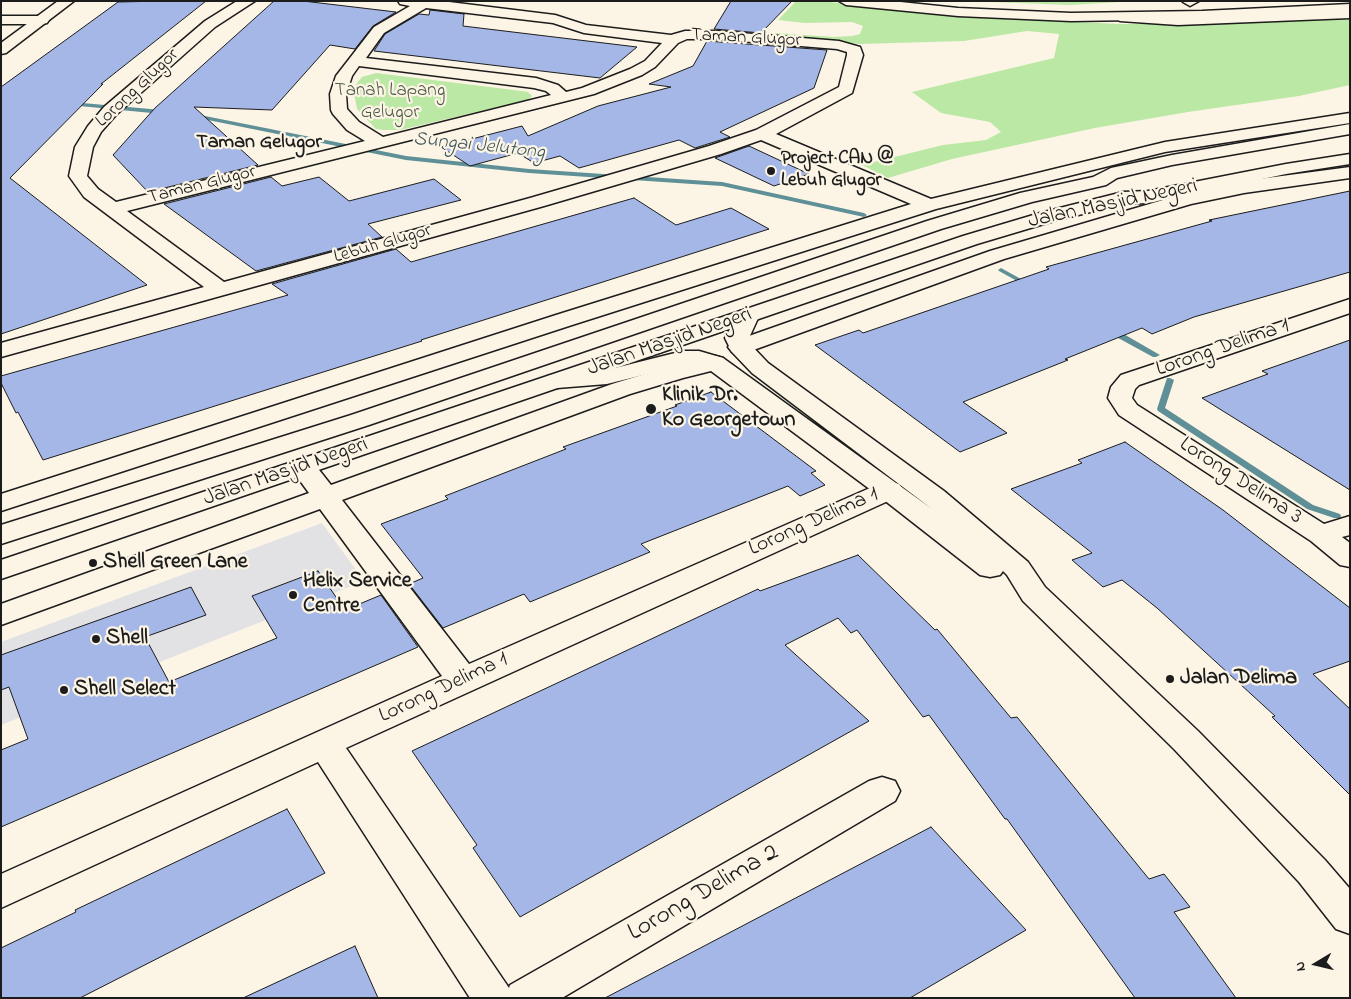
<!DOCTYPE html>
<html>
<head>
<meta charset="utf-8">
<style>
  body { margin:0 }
  #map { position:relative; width:1351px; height:999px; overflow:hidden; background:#fcf5e5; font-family:"Indie Flower",sans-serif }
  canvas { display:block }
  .frame { position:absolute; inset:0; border:2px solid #1c1c1c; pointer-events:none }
  .north { position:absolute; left:1291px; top:939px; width:50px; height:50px; -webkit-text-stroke:4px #fcf5e5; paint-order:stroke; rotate:261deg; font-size:14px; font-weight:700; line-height:20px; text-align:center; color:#1c1c1c }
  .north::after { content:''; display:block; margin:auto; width:18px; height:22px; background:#1c1c1c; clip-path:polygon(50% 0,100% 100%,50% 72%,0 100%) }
</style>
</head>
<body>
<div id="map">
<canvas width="1351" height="999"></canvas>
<div class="frame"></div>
<div class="north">N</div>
</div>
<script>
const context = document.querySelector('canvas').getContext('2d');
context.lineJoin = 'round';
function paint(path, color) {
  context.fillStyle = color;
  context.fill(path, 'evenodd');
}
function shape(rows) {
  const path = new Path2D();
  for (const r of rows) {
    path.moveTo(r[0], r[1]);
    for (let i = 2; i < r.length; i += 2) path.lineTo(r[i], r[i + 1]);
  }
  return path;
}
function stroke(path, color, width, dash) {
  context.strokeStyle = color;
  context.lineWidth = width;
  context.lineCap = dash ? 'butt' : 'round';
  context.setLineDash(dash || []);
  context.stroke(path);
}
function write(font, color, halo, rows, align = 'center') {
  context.font = font + ' "Indie Flower",sans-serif';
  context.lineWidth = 4.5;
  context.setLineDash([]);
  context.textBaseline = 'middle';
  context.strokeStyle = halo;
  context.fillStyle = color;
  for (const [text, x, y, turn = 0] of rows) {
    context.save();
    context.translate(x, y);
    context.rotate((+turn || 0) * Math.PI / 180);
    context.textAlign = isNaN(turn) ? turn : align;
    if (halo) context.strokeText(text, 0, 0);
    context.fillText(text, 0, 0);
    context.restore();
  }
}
const built = shape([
  [322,523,364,581,1,725,1,642]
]);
const green = shape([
  [796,1,820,1,969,17,1120,24,1211,24,1350,19,1350,85,1299,96,1188,112,1095,128,952,159,888,178,862,165,943,145,986,140,1001,132,990,122,941,113,912,92,1054,58,1059,34,1027,31,964,41,860,44,775,37,775,33,834,37,852,36,860,34,863,26,852,22,805,23,778,20],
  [966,1,1137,1,1070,5],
  [376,73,522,91,528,92,532,96,528,100,400,130,383,130,376,129,357,109,353,88,362,77]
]);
const stream = shape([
  [71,102,162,110,165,112,162,114,69,105,68,104,71,102],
  [195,114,406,156,529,169,722,182,864,213,867,215,864,217,722,186,529,173,406,160,193,117,193,115,195,114],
  [1001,268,1030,284,1031,285,1028,287,1026,286,999,271,998,270,1001,268],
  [1109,329,1115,329,1160,355,1156,357,1153,357,1109,333,1109,329],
  [1167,378,1170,378,1174,380,1165,408,1313,505,1340,514,1341,516,1340,518,1334,518,1307,509,1158,411,1157,409,1167,378]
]);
const building = shape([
  [163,1,206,1,101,84,103,84,10,178,147,285,1,334,1,87,118,2,163,1],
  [274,1,303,1,396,12,373,26,355,49,330,45,272,110,194,107,258,165,148,192,113,155,155,108,274,1],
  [731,1,792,1,761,33,714,29,731,1],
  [430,10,464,14,463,26,637,47,600,78,374,51,385,34,419,14,429,15,430,10],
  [707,41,827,50,814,88,720,132,730,137,695,148,679,140,579,168,560,156,534,163,518,153,470,166,441,147,522,126,528,136,598,106,671,87,649,84,693,66,707,41],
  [749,146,809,174,774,186,715,158,749,146],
  [271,177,282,186,319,177,349,201,434,179,461,200,368,224,382,237,256,271,164,204,271,177],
  [1350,191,1350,272,1194,317,1152,334,1142,328,1065,359,1068,360,963,402,1007,433,960,452,815,345,859,330,863,333,1049,269,1046,267,1212,221,1209,220,1350,191],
  [634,198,676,225,731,208,769,229,421,340,422,341,43,460,18,412,16,413,1,383,1,376,288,295,272,284,396,249,411,262,634,198],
  [1350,340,1350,490,1202,398,1268,374,1262,371,1350,340],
  [711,392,816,471,811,473,825,485,800,496,788,486,641,544,650,552,530,602,524,594,443,628,409,584,423,578,381,524,448,499,445,496,566,449,563,447,677,406,675,405,711,392],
  [1125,442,1223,510,1350,608,1350,661,1313,674,1350,709,1350,795,1272,717,1275,716,1157,608,1122,580,1103,587,1072,560,1092,553,1011,489,1082,463,1078,460,1125,442],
  [858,555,935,630,937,629,1011,718,1017,717,1149,879,1164,874,1190,907,1174,912,1236,998,1135,998,1007,819,1005,819,929,715,923,717,857,630,851,633,838,618,785,645,869,721,520,917,473,848,477,845,412,751,758,589,760,591,858,555],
  [318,571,345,610,381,595,418,647,1,827,1,750,28,739,9,687,1,690,1,655,191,587,206,615,145,637,169,682,277,638,252,596,318,571],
  [287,809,325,873,80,998,1,998,1,948,76,912,75,910,287,809],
  [931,827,1026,930,910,998,605,998,931,827],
  [355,946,378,998,243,998,355,946]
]);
const minor = shape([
  [237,1,255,1,215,27,116,115,101,132,93,147,87,176,98,189,116,202,365,141,347,130,333,114,331,110,330,94,336,76,374,27,410,6,400,4,398,1,441,1,555,15,586,25,671,35,685,31,716,31,839,41,860,47,863,55,852,93,776,134,931,199,1165,142,1350,113,1350,123,1165,152,936,209,572,325,1,511,1,494,556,315,911,204,761,140,721,154,544,206,1,357,1,343,204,287,84,197,69,176,75,147,88,126,104,107,205,21,237,1],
  [426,8,553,23,584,33,662,43,645,61,630,69,582,88,566,92,558,85,536,78,366,58,384,33,426,8],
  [687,39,716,39,837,49,847,52,847,55,839,87,756,130,709,146,530,198,224,282,127,211,594,94,642,75,655,67,678,43,687,39],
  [359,66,534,88,546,91,551,95,383,137,359,122,347,109,346,94,352,76,359,66],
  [1199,1,1190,6,1183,2,1184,1,1199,1],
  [1,16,42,16,47,17,49,20,47,23,42,24,1,24,1,16],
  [1350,167,1350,178,1244,193,1191,204,1004,259,748,352,740,354,732,352,728,347,732,342,990,251,1180,195,1244,181,1350,167],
  [1350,299,1350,313,1139,385,1135,389,1132,398,1137,405,1324,524,1350,516,1350,535,1342,537,1350,543,1350,567,1340,565,1311,541,1119,415,1108,398,1111,387,1121,375,1350,299],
  [715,356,723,358,727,363,723,368,683,378,630,394,342,500,469,664,879,484,889,482,899,484,903,490,899,496,346,748,509,988,510,985,869,781,882,777,895,781,900,791,895,801,562,998,470,998,318,762,1,908,1,874,442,676,320,509,1,625,1,604,309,493,290,467,294,461,303,459,312,461,331,485,612,384,668,367,715,356]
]);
const tertiary = shape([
  [58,1,74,1,6,53,1,54,1,43,58,1],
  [748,309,756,311,759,316,749,338,751,345,768,363,944,491,1028,562,1045,587,1198,731,1325,860,1350,889,1350,934,1336,929,1299,882,1174,749,1023,601,1007,575,1003,571,1000,575,990,577,980,575,879,496,707,368,697,365,683,365,607,384,557,388,548,386,545,381,548,376,557,374,607,370,683,351,699,351,723,358,932,509,752,373,732,352,725,338,740,311,748,309]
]);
const primary = shape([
  [839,1,891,1,958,8,1071,13,1202,11,1350,4,1350,12,1202,19,1071,21,958,16,846,5,839,1]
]);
const trunk = shape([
  [1350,10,1350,18,1178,25,1120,21,1113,17,1120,13,1178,17,1350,10],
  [1350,124,1350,134,1172,165,1117,178,1106,185,1032,202,941,229,369,425,1,544,1,525,351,415,927,221,1020,193,1093,177,1111,168,1172,155,1350,124],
  [1350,154,1350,164,1286,174,1148,203,1123,204,1054,221,977,244,1,579,1,560,963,236,1040,213,1123,192,1148,191,1286,164,1350,154]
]);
const markers = [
  [771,171,5,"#1c1c1c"],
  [651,409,6,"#1c1c1c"],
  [93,563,5,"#1c1c1c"],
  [293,595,5,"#1c1c1c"],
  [96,639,5,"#1c1c1c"],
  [1170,679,5,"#1c1c1c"],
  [64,690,5,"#1c1c1c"]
];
const farStreetnames = [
  ["Taman Glugor",746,39,3],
  ["Lorong Glugor",138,89,-43],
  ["Taman Glugor",202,186,-14],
  ["Lebuh Glugor",383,245,-16]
];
const farParknames = [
  ["Tanah Lapang",390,92],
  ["Gelugor",390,114]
];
const farPoinames = [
  ["Project CAN @",781,160],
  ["Lebuh Glugor",781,182]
];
const farNeighbourhoodnames = [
  ["Taman Gelugor",259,144]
];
const farWaternames = [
  ["Sungai Jelutong",479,147,6]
];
const streetNames = [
  ["Jalan Masjid Negeri",1113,205,-12],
  ["Jalan Masjid Negeri",670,343,-19],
  ["Lorong Delima 1",1223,349,-19],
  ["Jalan Masjid Negeri",286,473,-19],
  ["Lorong Delima 3",1240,482,33],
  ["Lorong Delima 1",814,523,-24],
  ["Lorong Delima 1",444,689,-25]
];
const poiNames = [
  ["Klinik Dr.",662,396],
  ["Ko Georgetown",662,421],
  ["Shell Green Lane",103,563],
  ["Helix Service",303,582],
  ["Centre",303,607],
  ["Shell",106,639],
  ["Jalan Delima",1180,679],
  ["Shell Select",74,690]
];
const nearStreetnames = [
  ["Lorong Delima 2",704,894,-30]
];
paint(built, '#e2e2e5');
paint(green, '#bce8a5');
paint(stream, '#609097');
paint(building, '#a5b7e6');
stroke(building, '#1c1c1c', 1);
stroke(minor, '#1c1c1c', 3);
stroke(tertiary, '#1c1c1c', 3);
stroke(primary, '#1c1c1c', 3);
stroke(trunk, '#1c1c1c', 3);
paint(minor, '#fcf5e5');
paint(tertiary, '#fcf5e5');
paint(primary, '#fcf5e5');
paint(trunk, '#fcf5e5');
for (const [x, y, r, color] of markers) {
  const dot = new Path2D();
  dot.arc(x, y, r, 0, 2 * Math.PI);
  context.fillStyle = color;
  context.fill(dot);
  stroke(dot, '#fcf5e5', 2);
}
write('19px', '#1c1c1c', '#fcf5e5', farStreetnames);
write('19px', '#4c5945', '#fcf5e5', farParknames);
write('bold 19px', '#1c1c1c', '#fcf5e5', farPoinames, 'left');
write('bold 20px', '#1c1c1c', '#fcf5e5', farNeighbourhoodnames);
write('italic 20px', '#3e565a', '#fcf5e5', farWaternames);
write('22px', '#1c1c1c', '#fcf5e5', streetNames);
write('bold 22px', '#1c1c1c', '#fcf5e5', poiNames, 'left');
write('26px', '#1c1c1c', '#fcf5e5', nearStreetnames);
</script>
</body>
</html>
